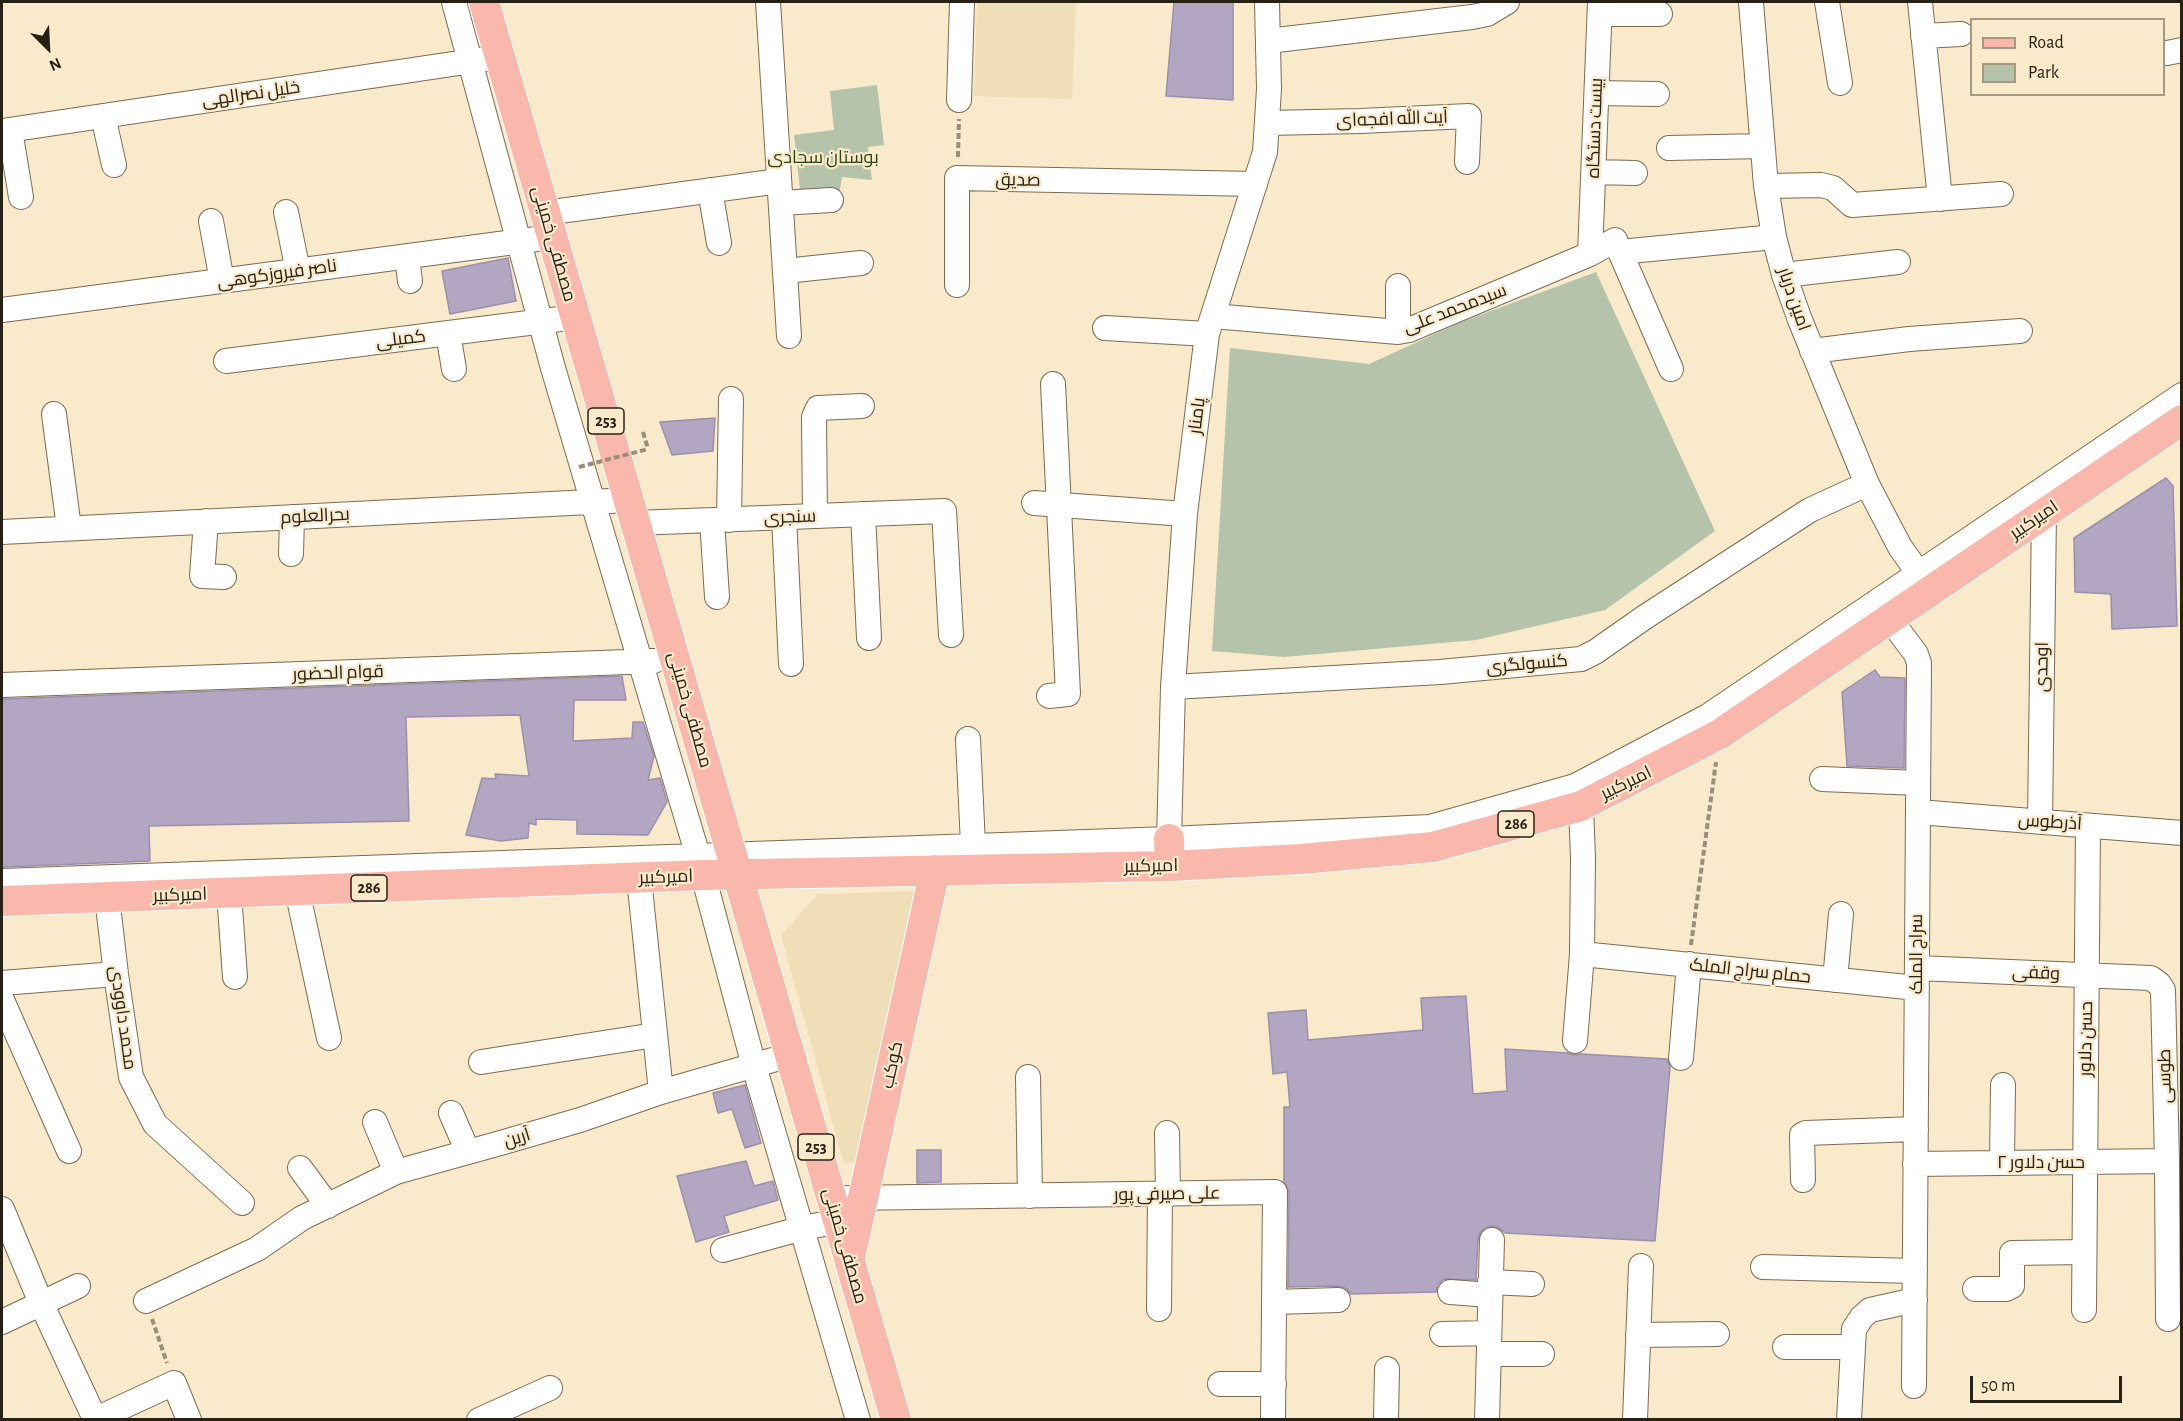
<!DOCTYPE html>
<html>
<head>
<meta charset="utf-8">
<style>
  body { margin:0 }
  #map { position:relative; width:2183px; height:1421px; overflow:hidden; background:#f9eacc; font-family:"Alegreya Sans",sans-serif }
  canvas { display:block }
  .frame { position:absolute; inset:0; border:3px solid #262015; pointer-events:none }
  .legend { position:absolute; left:1970px; top:18px; width:195px; height:78px; box-sizing:border-box; background:#f9eacc; border:2px solid #a59983; margin:0; padding:8px 10px; list-style:none; font-size:18px; color:#262015 }
  .legend li { display:flex; align-items:center; gap:12px; height:30px }
  .legend b { width:30px; border:2px solid #a59983 }
  .north { position:absolute; left:18px; top:18px; width:60px; height:60px; -webkit-text-stroke:4px #f9eacc; paint-order:stroke; rotate:156deg; font-size:16px; font-weight:700; line-height:24px; text-align:center; color:#262015 }
  .north::after { content:''; display:block; margin:auto; width:21px; height:27px; background:#262015; clip-path:polygon(50% 0,100% 100%,50% 72%,0 100%) }
  .scale { position:absolute; left:1970px; top:1376px; width:152px; height:27px; box-sizing:border-box; border:3px solid #262015; border-top:0; padding-left:8px; font-size:18px; line-height:21px; white-space:nowrap; color:#262015; -webkit-text-stroke:4px #f9eacc; paint-order:stroke }
</style>
</head>
<body>
<div id="map">
<canvas width="2183" height="1421"></canvas>
<div class="frame"></div>
<ul class="legend">
<li><b style="height:8px;background:#fab8ac"></b>Road</li>
<li><b style="height:16px;background:#b5c3ab"></b>Park</li>
</ul>
<div class="north">N</div>
<div class="scale">50 m</div>
</div>
<script>
const context = document.querySelector('canvas').getContext('2d');
context.lineJoin = 'round';
function paint(path, color) {
  context.fillStyle = color;
  context.fill(path, 'evenodd');
}
function shape(rows) {
  const path = new Path2D();
  for (const r of rows) {
    path.moveTo(r[0], r[1]);
    for (let i = 2; i < r.length; i += 2) path.lineTo(r[i], r[i + 1]);
  }
  return path;
}
function stroke(path, color, width, dash) {
  context.strokeStyle = color;
  context.lineWidth = width;
  context.lineCap = dash ? 'butt' : 'round';
  context.setLineDash(dash || []);
  context.stroke(path);
}
function write(font, color, halo, rows, align = 'center') {
  context.font = font + ' "Alegreya Sans",Cairo,sans-serif';
  context.lineWidth = 4.5;
  context.setLineDash([]);
  context.textBaseline = 'middle';
  context.strokeStyle = halo;
  context.fillStyle = color;
  for (const [text, x, y, turn = 0] of rows) {
    context.save();
    context.translate(x, y);
    context.rotate((+turn || 0) * Math.PI / 180);
    context.textAlign = isNaN(turn) ? turn : align;
    if (halo) context.strokeText(text, 0, 0);
    context.fillText(text, 0, 0);
    context.restore();
  }
}
const built = shape([
  [977,2,1076,2,1072,99,974,96],
  [914,891,856,1162,844,1164,781,935,818,894]
]);
const green = shape([
  [877,85,884,145,868,147,872,180,842,177,839,195,801,199,794,135,834,130,830,91],
  [1596,272,1715,531,1605,610,1476,640,1284,657,1212,651,1230,348,1369,364,1461,322]
]);
const building = shape([
  [1174,2,1233,2,1233,100,1166,96,1174,2],
  [508,258,516,301,450,314,442,271,508,258],
  [715,418,713,451,672,455,660,422,715,418],
  [2166,478,2173,486,2177,626,2112,629,2111,594,2075,592,2074,538,2166,478],
  [1875,670,1880,677,1905,678,1904,768,1847,766,1842,692,1875,670],
  [622,676,626,700,574,700,573,741,632,738,633,722,643,722,654,756,648,780,660,778,667,802,648,835,577,834,577,820,536,819,536,825,529,823,528,838,501,841,466,835,482,778,496,779,495,774,529,776,520,715,406,717,409,821,149,826,150,861,2,867,2,699,622,676],
  [1466,996,1473,1094,1507,1091,1505,1049,1567,1053,1574,1055,1581,1054,1667,1059,1670,1067,1655,1241,1505,1233,1499,1228,1492,1226,1485,1228,1480,1233,1478,1239,1476,1280,1444,1279,1438,1284,1436,1292,1351,1294,1345,1288,1338,1286,1288,1287,1289,1192,1284,1182,1284,1107,1290,1107,1287,1072,1273,1074,1268,1013,1306,1010,1308,1040,1423,1030,1421,998,1466,996],
  [745,1085,761,1143,745,1148,732,1109,718,1113,713,1093,745,1085],
  [917,1150,941,1150,941,1182,917,1183,917,1150],
  [746,1161,754,1186,773,1181,778,1200,724,1216,729,1232,696,1242,677,1176,746,1161]
]);
const path = shape([
  [958,157,959,119],
  [643,432,648,449],
  [1691,945,1716,762],
  [152,1319,167,1363]
]);
const minor = shape([
  [454,2,553,368,698,856,754,1066,858,1420],
  [768,2,789,336],
  [1751,2,1766,186,1774,237,1784,275,1800,320,1867,484,1900,547,1927,585],
  [1827,2,1840,83],
  [1920,2,1940,199],
  [1600,14,1660,14],
  [1923,36,1961,34],
  [1268,41,1472,17,1487,14,1507,2],
  [2167,53,2182,50],
  [1597,93,1657,94],
  [959,100,962,2],
  [103,116,114,165],
  [1268,123,1360,121,1469,116,1467,162],
  [10,130,21,197],
  [2,131,486,59],
  [1669,148,1762,146],
  [1594,172,1635,173],
  [1766,186,1821,185,1833,188,1852,205,2001,194],
  [710,190,719,243],
  [781,203,831,200],
  [286,212,298,271],
  [545,213,779,181],
  [211,221,222,281],
  [1620,252,1774,237],
  [1590,254,1600,2],
  [407,257,410,281],
  [785,271,861,263],
  [1784,275,1898,262],
  [957,285,957,178,1255,184],
  [1398,286,1398,332],
  [2,310,552,237],
  [1213,316,1398,332,1409,330,1590,254,1615,240,1671,369],
  [1105,328,1207,334],
  [448,333,454,369],
  [1812,351,1909,339,2020,331],
  [226,361,576,317],
  [54,414,69,528],
  [1034,503,1185,514],
  [863,514,869,638],
  [815,516,814,417,818,408,862,406],
  [784,517,791,664],
  [712,520,717,597],
  [729,520,731,399],
  [206,521,202,576,224,577],
  [635,523,944,511,951,635],
  [2,532,629,500],
  [291,554,292,517],
  [1889,618,1916,654,1919,663,1914,1386],
  [2,685,654,661],
  [1173,687,1440,672,1581,659,1595,652,1645,617,1810,510,1867,484],
  [1049,696,1068,694,1053,384],
  [968,739,973,845],
  [1822,779,1918,783],
  [1918,812,2182,833],
  [2040,822,2044,513],
  [1169,839,1173,687,1185,514,1207,334,1265,152,1269,89,1267,2],
  [639,878,661,1092],
  [2,881,1169,839,1430,827,1575,786,1708,716,2182,395],
  [297,890,329,1038],
  [229,893,235,977],
  [107,897,116,974,131,1077,155,1124,242,1203],
  [1582,954,1917,988],
  [1917,968,2151,978,2159,984,2163,990,2167,1161,2168,1319],
  [1835,980,1841,914],
  [2,983,116,974],
  [2,1000,69,1151],
  [1575,1041,1582,954,1583,858,1581,806],
  [1681,1058,1689,964],
  [481,1062,655,1035],
  [1028,1077,1030,1196],
  [451,1113,468,1152],
  [375,1122,396,1172],
  [1167,1133,1168,1195],
  [2002,1163,2003,1085],
  [1915,1164,2167,1161],
  [300,1168,328,1206],
  [1803,1180,1802,1135,1806,1133,1916,1129],
  [846,1198,1275,1192,1273,1420],
  [2,1209,41,1303,95,1419],
  [723,1250,803,1228,839,1221],
  [1763,1267,1915,1271],
  [1490,1282,1532,1284],
  [1975,1289,2006,1289,2012,1286,2012,1253,2084,1252],
  [1450,1292,1490,1295],
  [146,1301,257,1249,302,1218,396,1172,497,1144,580,1120,661,1092,790,1055],
  [1274,1302,1338,1300],
  [1159,1309,1160,1195],
  [2084,1310,2088,826],
  [2,1322,78,1286],
  [1442,1334,1489,1333],
  [1638,1335,1717,1334],
  [1785,1347,1853,1347],
  [1489,1354,1542,1354],
  [1220,1384,1274,1384],
  [94,1420,174,1383,189,1420],
  [479,1420,550,1388],
  [1386,1420,1387,1369],
  [1487,1420,1492,1240],
  [1635,1420,1641,1266],
  [1849,1420,1854,1329,1862,1317,1870,1310,1915,1300]
]);
const major = shape([
  [484,2,896,1420],
  [1169,839,1170,866],
  [2,901,704,875,1170,866,1301,859,1433,847,1581,806,1720,734,2182,420],
  [850,1257,935,870]
]);
const pathBridge = shape([
  [579,467,648,449]
]);
const shields = [
  [606,421,36],
  [1516,824,36],
  [369,888,36],
  [816,1147,36]
];
const shieldNames = [
  ["253",606,421],
  ["286",1516,824],
  ["286",369,888],
  ["253",816,1147]
];
const streetNames = [
  ["خلیل نصرالهی",251,94,-8],
  ["آیت الله افجه‌ای",1392,119,-2],
  ["بیست دستگاه",1595,128,-88],
  ["صدیق",1018,180,1],
  ["مصطفی خمینی",554,244,74],
  ["ناصر فیروزکوهی",277,274,-8],
  ["امین دربار",1794,299,71],
  ["سیدمحمد علی",1455,309,-21],
  ["کمیلی",401,339,-7],
  ["پامنار",1197,416,-83],
  ["بحرالعلوم",315,516,-3],
  ["سنجری",790,517,-2],
  ["امیرکبیر",2034,520,-34],
  ["کنسولگری",1527,664,-5],
  ["اوحدی",2042,667,-89],
  ["قوام الحضور",338,673,-2],
  ["مصطفی خمینی",690,710,74],
  ["امیرکبیر",1626,783,-26],
  ["آذرطوس",2050,822,4],
  ["امیرکبیر",1151,866,-1],
  ["امیرکبیر",666,877,-2],
  ["امیرکبیر",180,895,-2],
  ["سراج الملک",1917,954,-90],
  ["حمام سراج الملک",1750,971,6],
  ["وقفی",2036,973,2],
  ["محمد داوودی",123,1018,82],
  ["حسن دلاور",2086,1039,-89],
  ["کوکب",892,1065,-78],
  ["طوسی",2165,1076,-91],
  ["آرین",517,1138,-17],
  ["حسن دلاور ۲",2041,1163],
  ["علی صیرفی پور",1167,1194,-1],
  ["مصطفی خمینی",845,1246,74]
];
const parkNames = [
  ["بوستان سجادی",823,158]
];
paint(built, '#f0deb8');
paint(green, '#b5c3ab');
paint(building, '#b2a6c3');
stroke(building, '#9b8fab', 1.5);
stroke(minor, '#796c51', 26);
stroke(major, '#fff', 32);
stroke(path, '#998e79', 4, [6, 3]);
stroke(minor, '#fff', 24);
stroke(major, '#fab8ac', 30);
stroke(pathBridge, '#998e79', 4, [6, 3]);
for (const [x, y, w] of shields) {
  const box = new Path2D();
  box.roundRect(x - w / 2, y - 13, w, 26, 4.5);
  context.fillStyle = '#f9eacc';
  context.fill(box);
  stroke(box, '#262015', 1.5);
}
write('bold 16px', '#262015', null, shieldNames);
write('18px', '#262015', '#f9eacc', streetNames);
write('18px', '#2b4412', '#f9eacc', parkNames);
</script>
</body>
</html>
